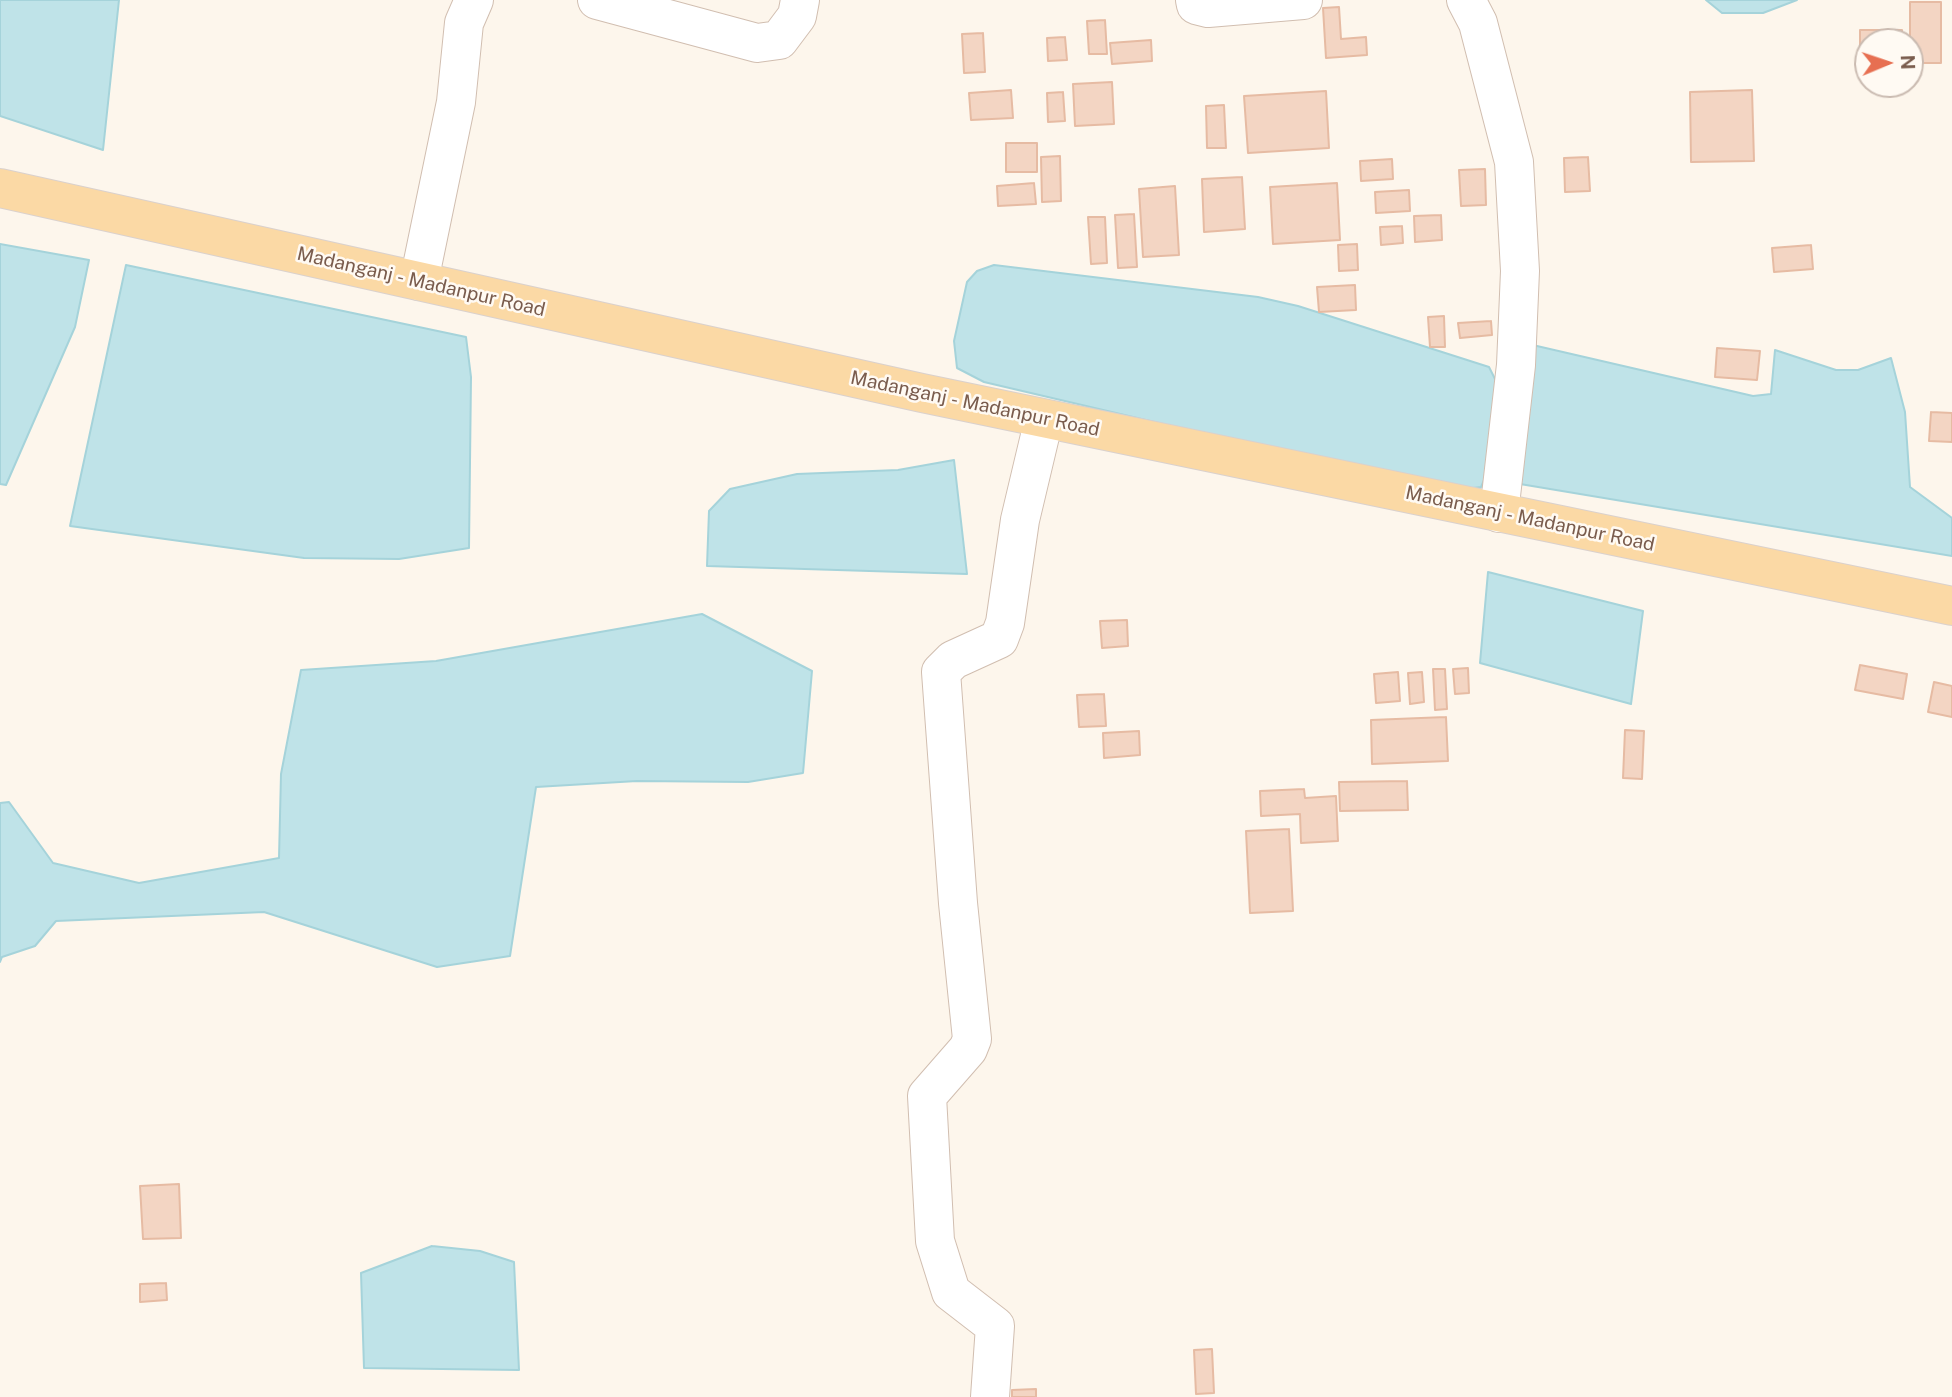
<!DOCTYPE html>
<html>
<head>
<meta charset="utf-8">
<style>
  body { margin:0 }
  #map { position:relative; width:1952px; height:1397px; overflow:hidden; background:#fdf6ec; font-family:"Public Sans",sans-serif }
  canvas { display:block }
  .north { position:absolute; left:1854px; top:28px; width:70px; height:70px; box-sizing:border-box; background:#fffaf3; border:2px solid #cabbb1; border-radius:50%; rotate:88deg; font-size:19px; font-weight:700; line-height:28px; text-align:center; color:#7a5c4d }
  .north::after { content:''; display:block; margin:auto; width:24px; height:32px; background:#e76f51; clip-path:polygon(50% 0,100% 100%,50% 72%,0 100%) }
</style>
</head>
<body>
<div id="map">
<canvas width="1952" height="1397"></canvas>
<div class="north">N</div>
</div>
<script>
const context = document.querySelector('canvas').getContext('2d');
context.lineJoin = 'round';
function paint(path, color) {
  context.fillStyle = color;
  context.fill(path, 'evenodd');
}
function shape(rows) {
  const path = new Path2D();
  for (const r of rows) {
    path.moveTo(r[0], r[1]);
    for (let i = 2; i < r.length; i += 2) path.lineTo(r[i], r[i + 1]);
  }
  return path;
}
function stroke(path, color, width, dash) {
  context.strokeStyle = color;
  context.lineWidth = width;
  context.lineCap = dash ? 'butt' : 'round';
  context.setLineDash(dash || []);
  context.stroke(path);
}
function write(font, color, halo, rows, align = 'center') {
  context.font = font + ' "Public Sans",sans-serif';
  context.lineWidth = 5;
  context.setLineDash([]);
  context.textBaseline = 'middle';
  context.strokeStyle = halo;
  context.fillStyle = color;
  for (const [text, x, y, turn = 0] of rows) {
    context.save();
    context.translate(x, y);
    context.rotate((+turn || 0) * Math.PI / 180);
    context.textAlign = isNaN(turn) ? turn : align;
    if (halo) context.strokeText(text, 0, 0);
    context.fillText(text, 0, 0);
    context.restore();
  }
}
const water = shape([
  [0,0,119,0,103,150,0,116,0,0],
  [1706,0,1797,0,1763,13,1722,13,1706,0],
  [0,244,89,260,75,327,6,485,0,484,0,244],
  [126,265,466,337,471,377,469,548,399,559,304,558,70,526,126,265],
  [994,265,1258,297,1298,306,1489,367,1500,389,1493,459,1481,487,1448,491,984,382,957,368,954,341,967,282,977,271,994,265],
  [1524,343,1753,396,1771,394,1775,350,1836,370,1858,370,1891,358,1905,412,1910,487,1952,518,1952,556,1520,484,1524,343],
  [954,460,967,574,707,566,709,511,730,489,797,474,898,470,954,460],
  [1488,572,1643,611,1631,704,1480,663,1488,572],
  [702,614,812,671,803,773,748,782,637,781,536,787,510,956,437,967,264,912,56,921,35,946,2,957,0,962,0,803,9,802,53,863,139,883,279,858,281,774,301,670,436,661,702,614],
  [432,1246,480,1251,514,1262,519,1370,364,1368,361,1273,432,1246]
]);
const building = shape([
  [1910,2,1941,2,1941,63,1910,63,1910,2],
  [1339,7,1341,39,1366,37,1367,55,1326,58,1323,8,1339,7],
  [1105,20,1107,54,1089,54,1087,21,1105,20],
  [1860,30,1902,30,1902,42,1868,42,1868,59,1860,59,1860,30],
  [983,33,985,72,964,73,962,34,983,33],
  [1065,37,1067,60,1048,61,1047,38,1065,37],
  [1151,40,1152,61,1112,64,1110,43,1151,40],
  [1112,82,1114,124,1075,126,1073,84,1112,82],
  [1011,90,1013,118,971,120,969,93,1011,90],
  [1752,90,1754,161,1691,162,1690,92,1752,90],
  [1326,91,1329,148,1248,153,1244,96,1326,91],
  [1063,92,1065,121,1048,122,1047,93,1063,92],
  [1224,105,1226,148,1207,148,1206,106,1224,105],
  [1006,143,1037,143,1037,172,1006,172,1006,143],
  [1060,156,1061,201,1042,202,1041,157,1060,156],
  [1588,157,1590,191,1565,192,1564,158,1588,157],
  [1392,159,1393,179,1361,181,1360,161,1392,159],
  [1485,169,1486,205,1461,206,1459,170,1485,169],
  [1242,177,1245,229,1204,232,1202,179,1242,177],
  [1034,183,1036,204,998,206,997,186,1034,183],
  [1337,183,1340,240,1273,244,1270,187,1337,183],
  [1175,186,1179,255,1143,257,1139,189,1175,186],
  [1409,190,1410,211,1376,213,1375,192,1409,190],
  [1134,214,1137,267,1118,268,1115,215,1134,214],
  [1441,215,1442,240,1415,242,1414,216,1441,215],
  [1088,217,1105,217,1107,263,1091,264,1088,217],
  [1402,226,1403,243,1381,245,1380,227,1402,226],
  [1357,244,1358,270,1339,271,1338,245,1357,244],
  [1811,245,1813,269,1774,272,1772,248,1811,245],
  [1355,285,1356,310,1319,312,1317,287,1355,285],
  [1444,316,1445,347,1430,347,1428,317,1444,316],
  [1491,321,1492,335,1460,338,1458,323,1491,321],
  [1717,348,1760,351,1757,380,1715,377,1717,348],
  [1931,412,1952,413,1952,442,1929,441,1931,412],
  [1127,620,1128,646,1102,648,1100,621,1127,620],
  [1860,665,1907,674,1903,699,1855,690,1860,665],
  [1468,668,1469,693,1455,694,1453,669,1468,668],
  [1433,669,1445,669,1447,709,1435,710,1433,669],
  [1398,672,1400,701,1376,703,1374,674,1398,672],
  [1422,672,1424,702,1410,704,1408,673,1422,672],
  [1934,682,1952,686,1952,717,1928,712,1934,682],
  [1104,694,1106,726,1079,727,1077,695,1104,694],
  [1446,717,1448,761,1372,764,1371,720,1446,717],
  [1625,730,1644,731,1642,779,1623,778,1625,730],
  [1139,731,1140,755,1104,758,1103,733,1139,731],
  [1407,781,1408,810,1340,811,1339,782,1407,781],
  [1304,789,1305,798,1336,796,1338,841,1301,843,1300,814,1261,816,1260,791,1304,789],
  [1289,829,1293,911,1250,913,1246,831,1289,829],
  [179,1184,181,1238,143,1239,140,1186,179,1184],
  [166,1283,167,1300,140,1302,140,1284,166,1283],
  [1212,1349,1214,1393,1196,1394,1194,1350,1212,1349],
  [1036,1389,1036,1397,1012,1397,1012,1390,1036,1389]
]);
const minor = shape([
  [597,0,757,43,779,40,797,16,800,0],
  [1195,0,1196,5,1208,8,1303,0],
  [1466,0,1478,23,1514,162,1520,271,1516,365,1499,513],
  [419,281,456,102,464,23,474,0],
  [990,1397,995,1326,951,1292,935,1241,927,1096,968,1049,972,1039,958,903,941,672,953,660,999,639,1005,623,1020,520,1044,419]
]);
const major = shape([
  [0,188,922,393,1952,606]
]);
const streetNames = [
  ["Madanganj - Madanpur Road",421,282,13],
  ["Madanganj - Madanpur Road",975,404,12],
  ["Madanganj - Madanpur Road",1530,519,12]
];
paint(water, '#bfe3e8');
stroke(water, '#a5d3da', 2);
paint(building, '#f3d5c3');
stroke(building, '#e6bba3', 2);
stroke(minor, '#d1beb0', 40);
stroke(major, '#dad1cd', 40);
stroke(minor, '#fff', 38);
stroke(major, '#fbd9a5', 38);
write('19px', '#7a5c4d', '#fffaf3', streetNames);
</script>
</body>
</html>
